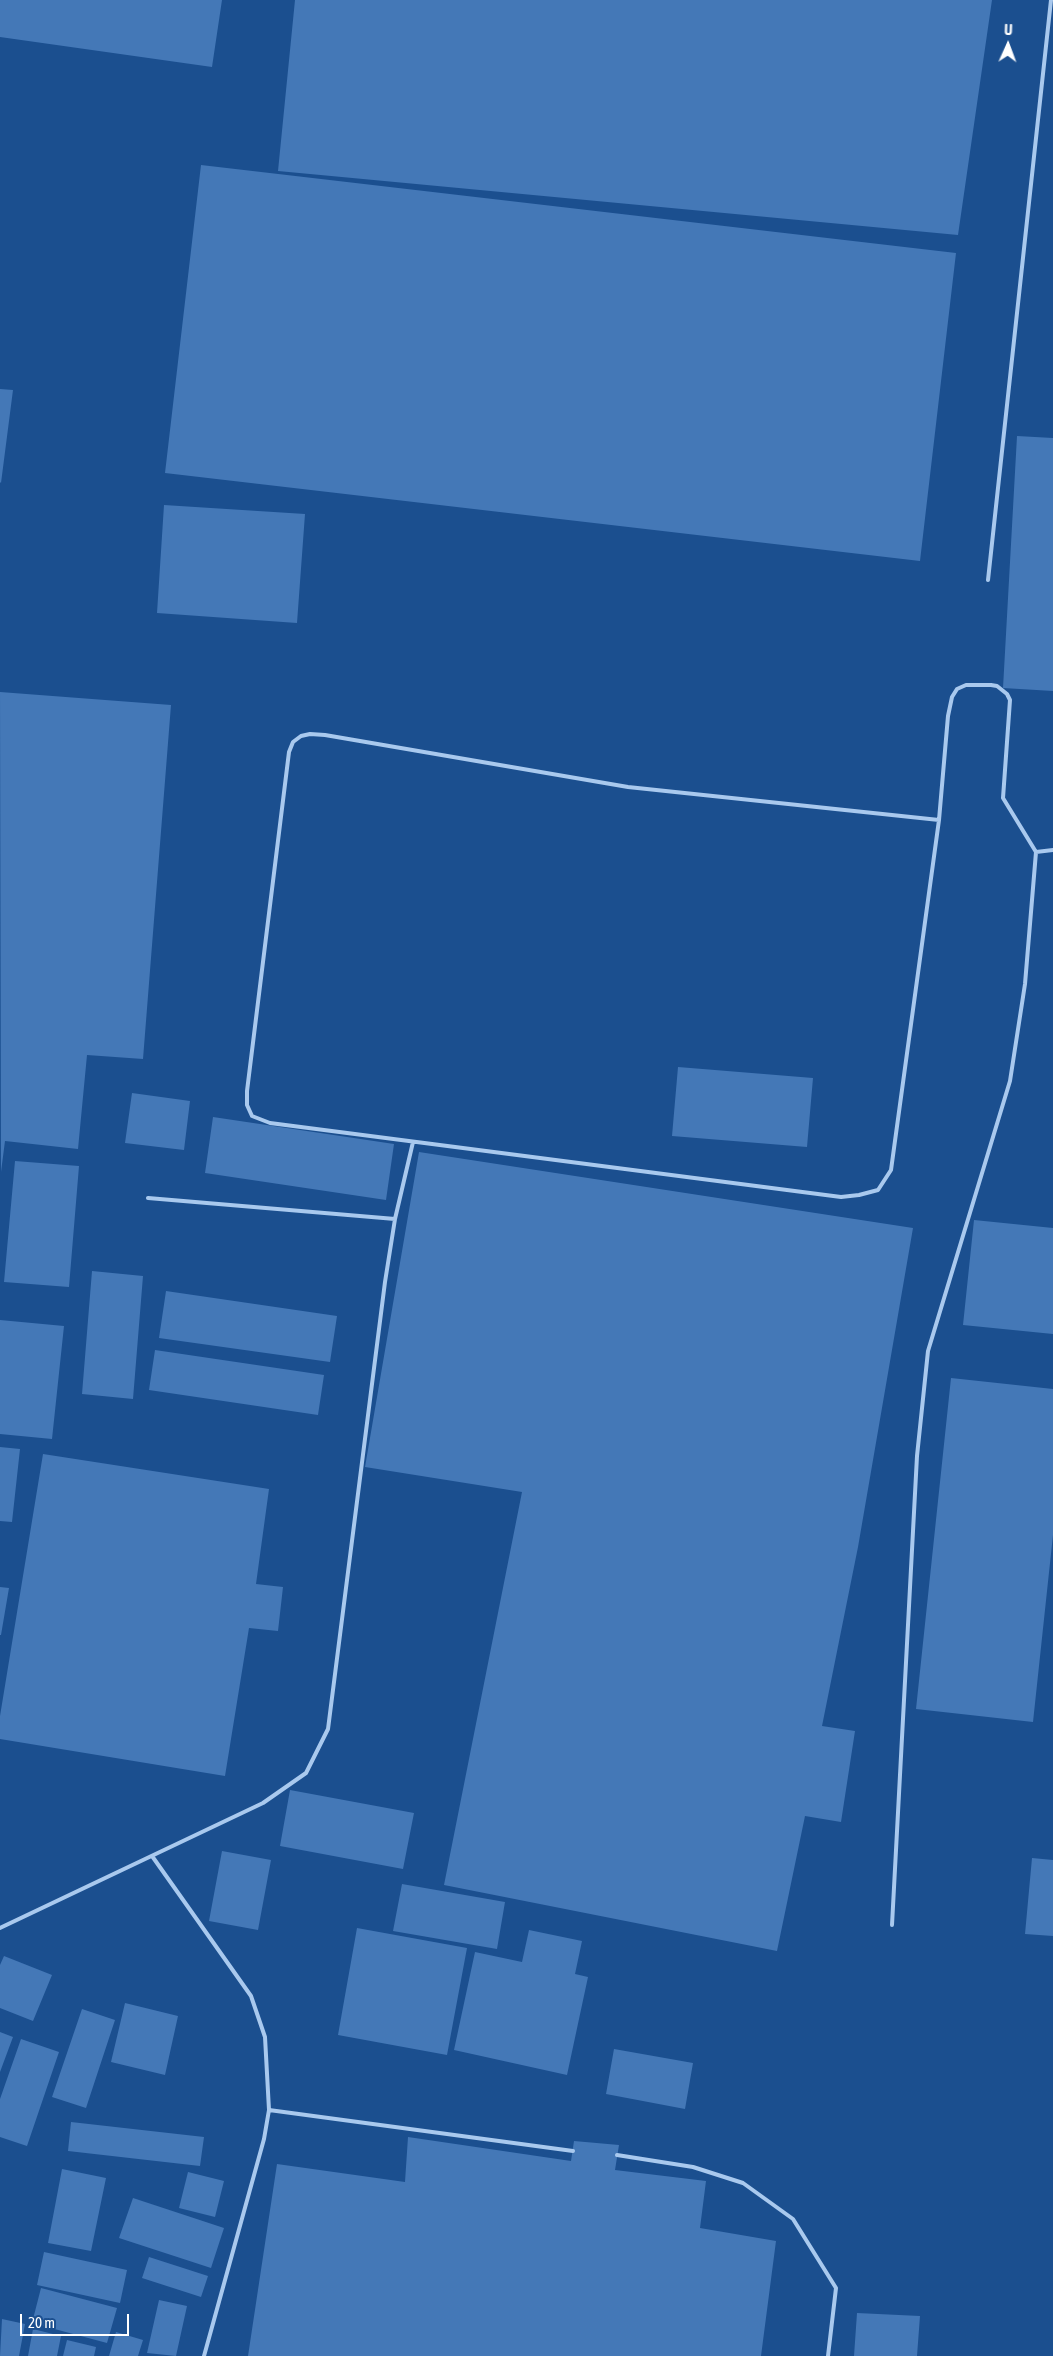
<!DOCTYPE html>
<html>
<head>
<meta charset="utf-8">
<style>
  body { margin:0 }
  #map { position:relative; width:1053px; height:2356px; overflow:hidden; background:#1b4f8f; font-family:"Asap Condensed",sans-serif }
  canvas { display:block }
  .north { position:absolute; left:983px; top:20px; width:50px; height:50px; -webkit-text-stroke:4px #1b4f8f; paint-order:stroke; rotate:2deg; font-size:14px; font-weight:700; line-height:20px; text-align:center; color:#fff }
  .north::after { content:''; display:block; margin:auto; width:18px; height:22px; background:#fff; clip-path:polygon(50% 0,100% 100%,50% 72%,0 100%) }
  .scale { position:absolute; left:20px; top:2314px; width:109px; height:22px; box-sizing:border-box; border:2px solid #fff; border-top:0; padding-left:6px; font-size:15px; line-height:18px; white-space:nowrap; color:#fff; -webkit-text-stroke:4px #1b4f8f; paint-order:stroke }
</style>
</head>
<body>
<div id="map">
<canvas width="1053" height="2356"></canvas>
<div class="north">U</div>
<div class="scale">20 m</div>
</div>
<script>
const context = document.querySelector('canvas').getContext('2d');
context.lineJoin = 'round';
function paint(path, color) {
  context.fillStyle = color;
  context.fill(path, 'evenodd');
}
function shape(rows) {
  const path = new Path2D();
  for (const r of rows) {
    path.moveTo(r[0], r[1]);
    for (let i = 2; i < r.length; i += 2) path.lineTo(r[i], r[i + 1]);
  }
  return path;
}
function stroke(path, color, width, dash) {
  context.strokeStyle = color;
  context.lineWidth = width;
  context.lineCap = dash ? 'butt' : 'round';
  context.setLineDash(dash || []);
  context.stroke(path);
}
const building = shape([
  [0,0,222,0,212,67,0,37],
  [295,0,992,0,958,235,278,171],
  [201,165,956,253,920,561,165,473],
  [0,389,13,390,1,483,0,482],
  [1017,436,1053,438,1053,691,1003,688],
  [164,505,305,514,297,623,157,613],
  [0,692,171,705,143,1059,87,1055,78,1149,5,1141,1,1172],
  [678,1067,813,1078,807,1147,672,1136],
  [132,1093,190,1101,184,1150,125,1143],
  [213,1117,394,1144,386,1200,205,1173],
  [419,1152,913,1228,858,1547,822,1726,855,1731,841,1822,805,1816,777,1951,444,1885,522,1492,365,1467],
  [15,1161,79,1166,69,1287,4,1282],
  [974,1220,1053,1228,1053,1334,963,1325],
  [92,1271,143,1276,133,1399,82,1394],
  [166,1291,337,1316,330,1362,159,1338],
  [0,1320,64,1326,52,1439,0,1434],
  [155,1350,324,1375,318,1415,149,1390],
  [951,1378,1053,1389,1053,1535,1033,1722,916,1709],
  [0,1447,20,1449,12,1522,0,1521],
  [43,1454,269,1489,256,1584,283,1587,278,1631,249,1628,225,1776,0,1739,0,1716],
  [0,1587,9,1588,1,1635,0,1635],
  [290,1790,414,1813,403,1869,280,1846],
  [222,1851,271,1860,258,1930,209,1921],
  [1032,1858,1053,1860,1053,1936,1025,1934],
  [402,1884,505,1902,497,1949,393,1931],
  [357,1928,467,1948,447,2055,338,2035],
  [529,1930,582,1941,575,1974,588,1977,567,2075,454,2050,475,1952,522,1962],
  [4,1956,52,1975,33,2021,0,2008,0,1965],
  [125,2003,178,2016,165,2075,111,2062],
  [82,2009,115,2020,86,2108,52,2097],
  [0,2032,13,2037,0,2072],
  [21,2039,59,2052,27,2146,0,2137,0,2099],
  [614,2049,693,2063,685,2109,606,2094],
  [71,2122,204,2137,200,2166,68,2151],
  [408,2137,571,2161,574,2141,619,2145,615,2170,706,2181,700,2228,776,2241,761,2356,248,2356,277,2164,405,2182],
  [62,2169,106,2178,91,2251,48,2243],
  [188,2172,224,2181,215,2217,179,2208],
  [133,2198,224,2228,211,2268,119,2238],
  [44,2252,127,2270,120,2303,37,2285],
  [149,2257,208,2276,201,2297,142,2278],
  [41,2288,117,2308,107,2343,32,2323],
  [159,2300,187,2306,176,2356,147,2353],
  [857,2313,920,2316,917,2356,854,2356],
  [2,2319,25,2324,19,2356,0,2356],
  [33,2329,61,2336,57,2356,28,2356],
  [116,2332,143,2340,138,2356,109,2356],
  [67,2340,96,2347,94,2356,63,2356]
]);
const lane = shape([
  [988,580,1051,0],
  [939,820,628,787,325,735,310,734,301,736,293,742,289,752,247,1091,247,1105,252,1116,270,1123,841,1197,859,1195,878,1190,891,1170,939,820,948,716,952,697,957,689,966,685,991,685,997,686,1007,694,1010,700,1003,798,1036,852,1053,850],
  [395,1219,413,1142],
  [152,1856,251,1996,265,2037,269,2110],
  [892,1925,917,1456,928,1351,1010,1081,1025,984,1036,852],
  [0,1928,263,1803,306,1773,328,1729,385,1282,395,1219,148,1198],
  [617,2155,693,2167,743,2183,793,2219,836,2288,828,2356],
  [204,2356,264,2139,269,2110,573,2151]
]);
paint(building, '#4478b7');
stroke(lane, '#a9c9ee', 4);
</script>
</body>
</html>
